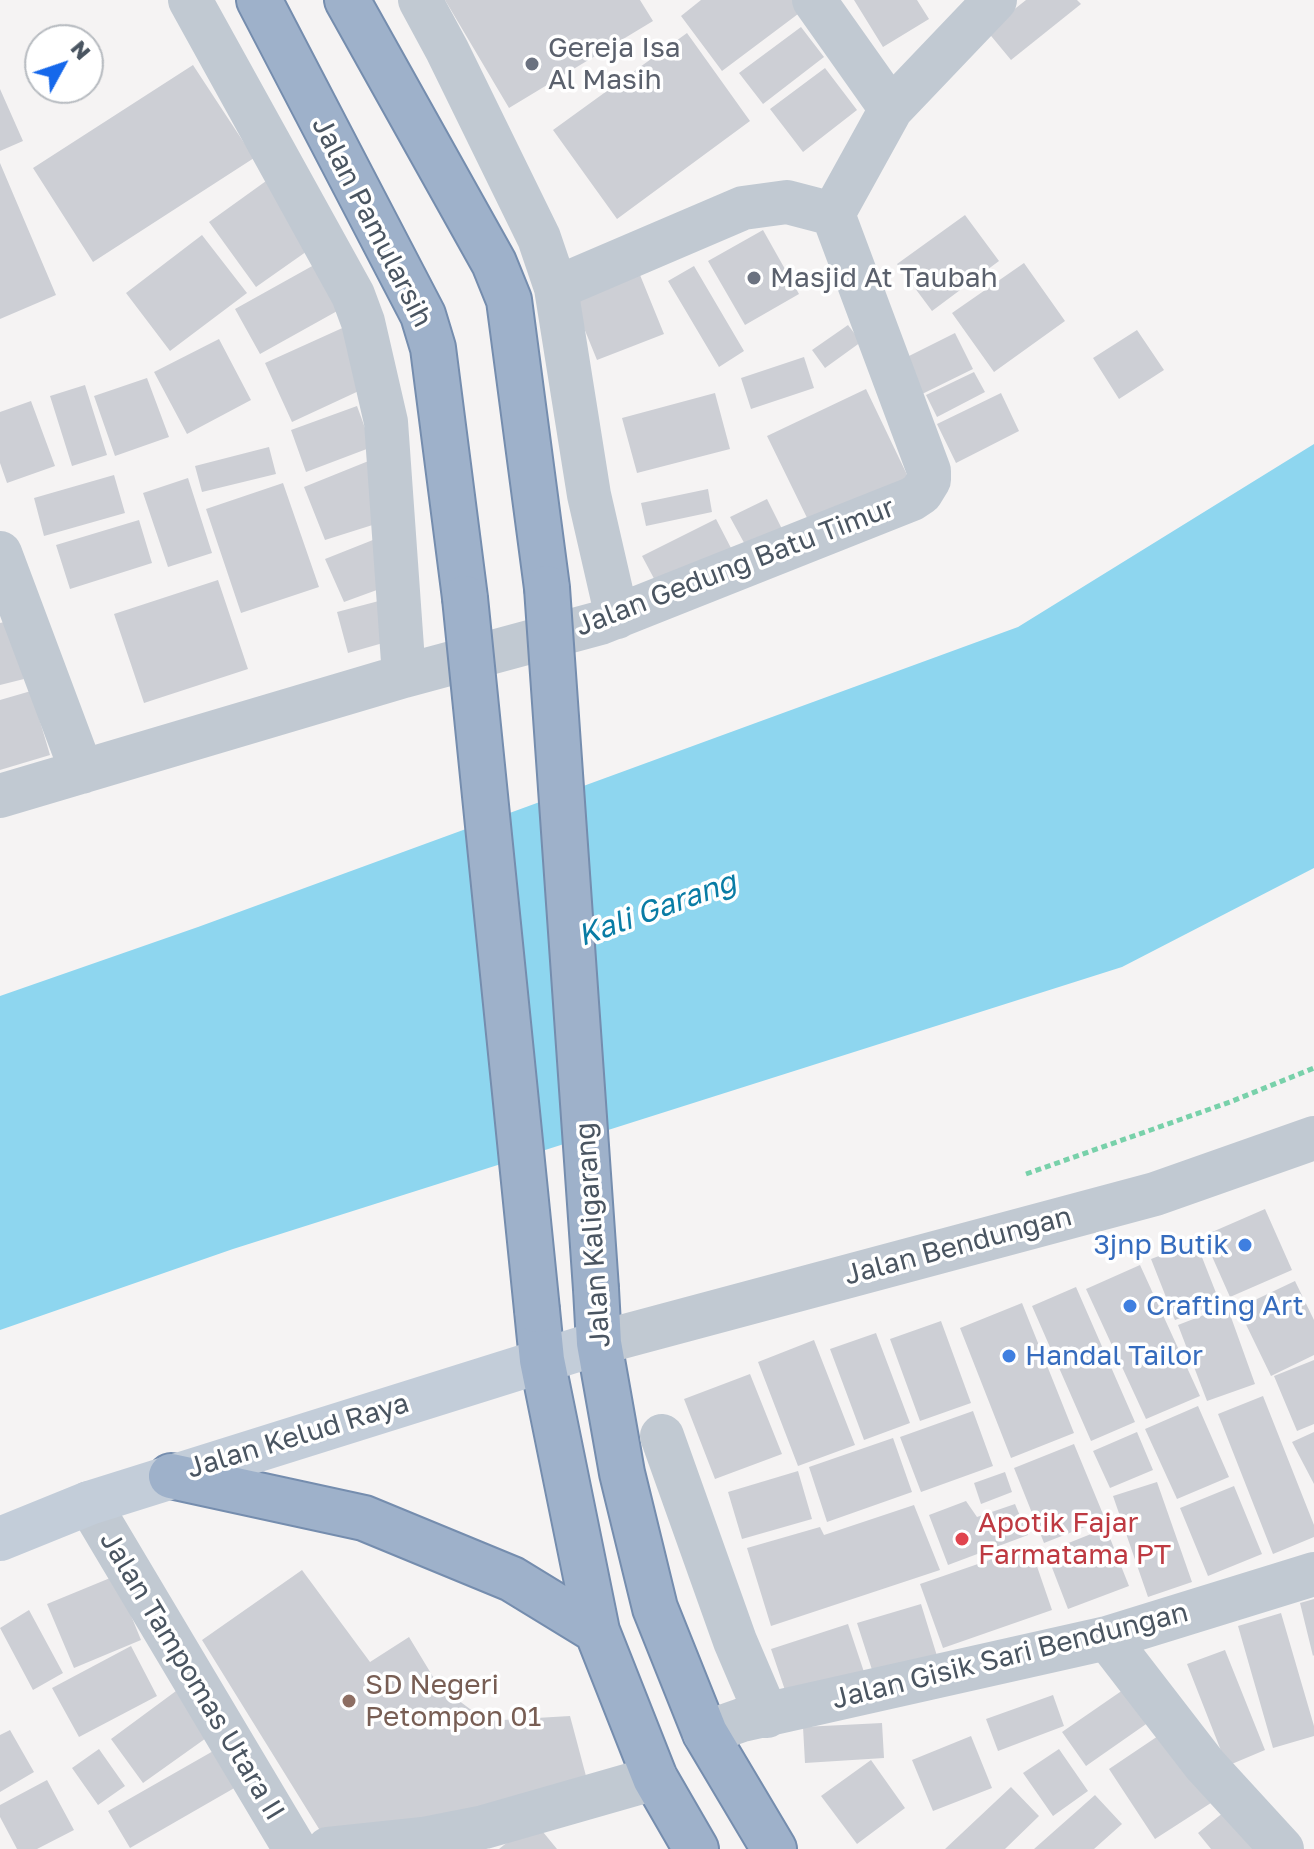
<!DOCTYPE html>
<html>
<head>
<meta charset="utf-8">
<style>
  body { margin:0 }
  #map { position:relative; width:1314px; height:1849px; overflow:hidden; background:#f5f3f3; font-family:"Golos Text",sans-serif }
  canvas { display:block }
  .north { position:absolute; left:24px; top:24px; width:80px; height:80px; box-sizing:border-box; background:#fff; border:2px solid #b7bbc0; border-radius:50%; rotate:50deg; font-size:22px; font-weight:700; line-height:32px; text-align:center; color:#4a5561 }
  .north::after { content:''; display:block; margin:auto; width:28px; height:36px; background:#1668eb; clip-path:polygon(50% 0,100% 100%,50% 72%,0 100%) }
</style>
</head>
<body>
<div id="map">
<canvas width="1314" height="1849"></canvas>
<div class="north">N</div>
</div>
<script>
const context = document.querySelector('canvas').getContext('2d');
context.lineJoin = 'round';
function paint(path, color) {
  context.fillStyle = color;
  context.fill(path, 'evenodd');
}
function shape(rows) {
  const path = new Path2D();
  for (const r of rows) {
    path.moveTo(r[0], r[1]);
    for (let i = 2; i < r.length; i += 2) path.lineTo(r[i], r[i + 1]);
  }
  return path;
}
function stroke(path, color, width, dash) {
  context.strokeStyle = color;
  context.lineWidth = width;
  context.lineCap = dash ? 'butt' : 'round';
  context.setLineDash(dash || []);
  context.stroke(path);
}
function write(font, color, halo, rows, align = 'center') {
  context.font = font + ' "Golos Text",sans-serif';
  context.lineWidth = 7;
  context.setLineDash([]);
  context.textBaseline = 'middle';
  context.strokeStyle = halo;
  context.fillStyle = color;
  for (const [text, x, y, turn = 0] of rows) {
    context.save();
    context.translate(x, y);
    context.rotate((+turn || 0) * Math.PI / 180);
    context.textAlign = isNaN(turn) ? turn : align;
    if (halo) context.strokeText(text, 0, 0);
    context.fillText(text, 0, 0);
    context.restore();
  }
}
const water = shape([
  [1314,444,1314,868,1122,967,233,1249,0,1330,0,996,198,927,1018,627]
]);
const building = shape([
  [445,0,640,0,653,21,509,108],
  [701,0,794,0,802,11,722,71,681,16],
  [854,0,917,0,929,19,883,47],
  [1026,0,1077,0,1081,4,1011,60,987,31],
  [801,27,824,57,763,104,739,73],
  [687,33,750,121,617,219,553,130],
  [193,65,254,158,93,262,33,168],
  [825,68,857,110,803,152,770,109],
  [0,89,23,141,0,151],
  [0,163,56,295,0,319],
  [273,176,320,242,256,287,209,222],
  [965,215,999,261,932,311,897,264],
  [763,230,799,294,745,325,708,261],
  [202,235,247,293,170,351,126,293],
  [1024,263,1065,321,994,372,952,313],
  [314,265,339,310,260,354,235,309],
  [694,266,744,351,719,367,668,281],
  [640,275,664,334,597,360,573,301],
  [349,325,376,383,292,422,265,363],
  [848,325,861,342,825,368,812,350],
  [1137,330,1164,370,1119,399,1093,358],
  [955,333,973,369,916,397,899,361],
  [219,339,251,400,187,434,154,372],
  [804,357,814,388,751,409,741,378],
  [974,372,985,392,937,417,926,395],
  [147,378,169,437,115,456,94,396],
  [85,385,107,455,72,466,50,396],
  [866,389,910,481,812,528,767,436],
  [715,393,730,449,637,473,622,418],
  [1001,393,1019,431,956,463,937,424],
  [31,401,55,466,7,483,0,463,0,412],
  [357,406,372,447,306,472,291,430],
  [269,447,276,474,202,492,195,466],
  [371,460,382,522,325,540,304,487],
  [114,475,125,513,44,536,34,498],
  [188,478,212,553,168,567,143,493],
  [283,483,319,587,241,613,206,509],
  [708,489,712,512,646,526,641,503],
  [767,499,784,533,748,550,730,517],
  [716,519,732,550,659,588,642,556],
  [139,520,152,563,70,589,56,545],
  [388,534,385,587,344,602,325,559],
  [218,580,248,669,144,703,114,614],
  [394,597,383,643,348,653,337,612],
  [9,621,24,679,0,685,0,623],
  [31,691,50,755,0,770,0,700],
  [1265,1209,1292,1270,1230,1297,1203,1236],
  [1196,1242,1220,1303,1175,1320,1151,1259],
  [1140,1265,1200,1396,1146,1419,1086,1289],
  [1295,1281,1314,1320,1314,1355,1271,1376,1238,1308],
  [1076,1287,1135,1422,1091,1441,1032,1306],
  [1022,1303,1074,1433,1011,1458,960,1328],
  [1227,1306,1255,1384,1207,1401,1178,1325],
  [941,1321,971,1403,920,1421,890,1339],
  [876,1333,910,1423,864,1440,830,1349],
  [814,1340,855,1445,798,1466,758,1362],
  [1314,1360,1314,1424,1297,1431,1274,1376],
  [750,1374,782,1454,715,1479,684,1399],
  [1263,1396,1314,1525,1314,1537,1273,1554,1218,1414],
  [1198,1406,1229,1477,1177,1499,1145,1429],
  [973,1411,993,1466,921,1492,900,1437],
  [1137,1432,1153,1470,1110,1488,1093,1451],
  [1314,1432,1314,1484,1292,1442],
  [893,1438,912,1492,827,1522,809,1467],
  [1074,1444,1105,1519,1044,1543,1014,1468],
  [798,1471,812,1519,742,1539,728,1492],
  [1005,1472,1012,1492,981,1504,974,1483],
  [1157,1482,1192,1582,1148,1597,1113,1496],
  [1234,1486,1262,1554,1208,1576,1180,1508],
  [966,1501,977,1517,1015,1504,1028,1535,948,1565,929,1515],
  [914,1505,940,1570,771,1626,747,1548,820,1527,824,1535],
  [1106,1528,1129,1586,1068,1609,1046,1552],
  [1030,1546,1052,1610,943,1648,920,1584],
  [302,1570,370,1662,409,1637,438,1685,486,1721,570,1716,590,1791,329,1845,202,1640],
  [115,1576,141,1640,74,1668,47,1604],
  [1314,1599,1314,1655,1313,1656,1300,1603],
  [921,1604,937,1656,874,1676,857,1623],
  [29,1610,63,1673,33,1690,0,1628],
  [1281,1613,1314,1726,1314,1736,1273,1748,1238,1626],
  [848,1624,864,1672,787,1696,771,1649],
  [131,1646,157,1696,79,1737,52,1688],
  [1225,1650,1265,1750,1227,1766,1187,1664],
  [1136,1681,1159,1715,1086,1766,1062,1732],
  [176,1691,209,1736,143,1783,111,1739],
  [1053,1695,1064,1726,998,1751,986,1719],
  [882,1723,884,1758,805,1763,803,1727],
  [10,1730,34,1772,0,1792,0,1735],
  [1167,1730,1214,1801,1155,1839,1109,1769],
  [971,1736,992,1788,933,1811,912,1760],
  [229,1742,250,1779,130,1848,108,1811],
  [99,1749,125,1786,98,1805,72,1768],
  [1059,1749,1088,1791,1053,1816,1023,1773],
  [871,1760,905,1808,857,1844,821,1796],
  [47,1780,74,1830,37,1849,17,1849,0,1817,0,1805],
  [1011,1787,1039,1816,1005,1849,945,1849],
  [1095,1795,1122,1824,1094,1849,1034,1849],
  [1224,1812,1255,1849,1211,1849,1198,1833],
  [534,1821,557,1849,499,1849]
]);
const path = shape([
  [1026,1174,1230,1102,1314,1068]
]);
const minor = shape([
  [190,0,353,295,363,322,386,422,404,676],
  [420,0,447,50,539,238,556,288,589,495,617,617],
  [814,0,891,109],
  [556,288,743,208,787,202,833,214],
  [0,553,82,772],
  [0,796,404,676,600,623,912,499,921,493,929,480,929,471,833,214,891,109,995,0],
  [662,1436,735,1641,767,1716],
  [89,1503,295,1849],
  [1107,1638,1205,1765,1282,1849],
  [705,1733,742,1720,1107,1638,1314,1574],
  [328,1849,423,1839,484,1827,655,1778]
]);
const tertiary = shape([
  [599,1343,1155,1194,1314,1138]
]);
const secondary = shape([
  [0,1539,89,1503,599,1343]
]);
const trunk = shape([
  [259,0,423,315,433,348,465,598],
  [347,0,494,263,509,300,547,588],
  [596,1289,599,1343,622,1473,655,1608,705,1733,774,1849],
  [537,1310,542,1360,597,1631,655,1778,696,1849],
  [171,1476,364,1518,512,1579,597,1631]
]);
const trunkBridge = shape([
  [547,588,596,1289],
  [465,598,537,1310]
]);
const markers = [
  [532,64,8,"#6b7280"],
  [754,278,8,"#6b7280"],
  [1245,1245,8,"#3f7fe0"],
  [1130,1306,8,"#3f7fe0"],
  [1009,1356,8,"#3f7fe0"],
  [962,1539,8,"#e0444e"],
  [349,1701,8,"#8d6e63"]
];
const worshipNames = [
  ["Gereja Isa",548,48],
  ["Al Masih",548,80],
  ["Masjid At Taubah",770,278]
];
const streetNames = [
  ["Jalan Pamularsih",372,222,63],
  ["Jalan Gedung Batu Timur",735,567,-21],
  ["Jalan Kaligarang",593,1235,-94],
  ["Jalan Bendungan",958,1246,-15],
  ["Jalan Kelud Raya",298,1436,-17],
  ["Jalan Gisik Sari Bendungan",1010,1656,-14],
  ["Jalan Tampomas Utara II",192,1676,59]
];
const shopNames = [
  ["3jnp Butik",1229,1245,"right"],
  ["Crafting Art",1146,1306],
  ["Handal Tailor",1025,1356]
];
const healthNames = [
  ["Apotik Fajar",978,1523],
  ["Farmatama PT",978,1555]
];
const educationNames = [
  ["SD Negeri",365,1685],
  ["Petompon 01",365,1717]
];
const waterNames = [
  ["Kali Garang",657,909,-20]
];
paint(water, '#8ed6ef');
paint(building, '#cdcfd5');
stroke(trunk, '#758dae', 48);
stroke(path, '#78d1aa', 5, [6, 4]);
stroke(minor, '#c1c9d2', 44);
stroke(tertiary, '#c1c9d2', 44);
stroke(secondary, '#c3cdd9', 44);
stroke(trunk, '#9eb1ca', 44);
stroke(trunkBridge, '#758dae', 48, []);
stroke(trunkBridge, '#9eb1ca', 44);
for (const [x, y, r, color] of markers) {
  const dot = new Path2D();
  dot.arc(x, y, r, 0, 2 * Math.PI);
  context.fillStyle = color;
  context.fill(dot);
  stroke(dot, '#fff', 3);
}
write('28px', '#5b616d', '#fff', worshipNames, 'left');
write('28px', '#4a5561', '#fff', streetNames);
write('28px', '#366cbe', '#fff', shopNames, 'left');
write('28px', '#be3a42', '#fff', healthNames, 'left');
write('28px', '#785e54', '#fff', educationNames, 'left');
write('italic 30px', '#097ca5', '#fff', waterNames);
</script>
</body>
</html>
